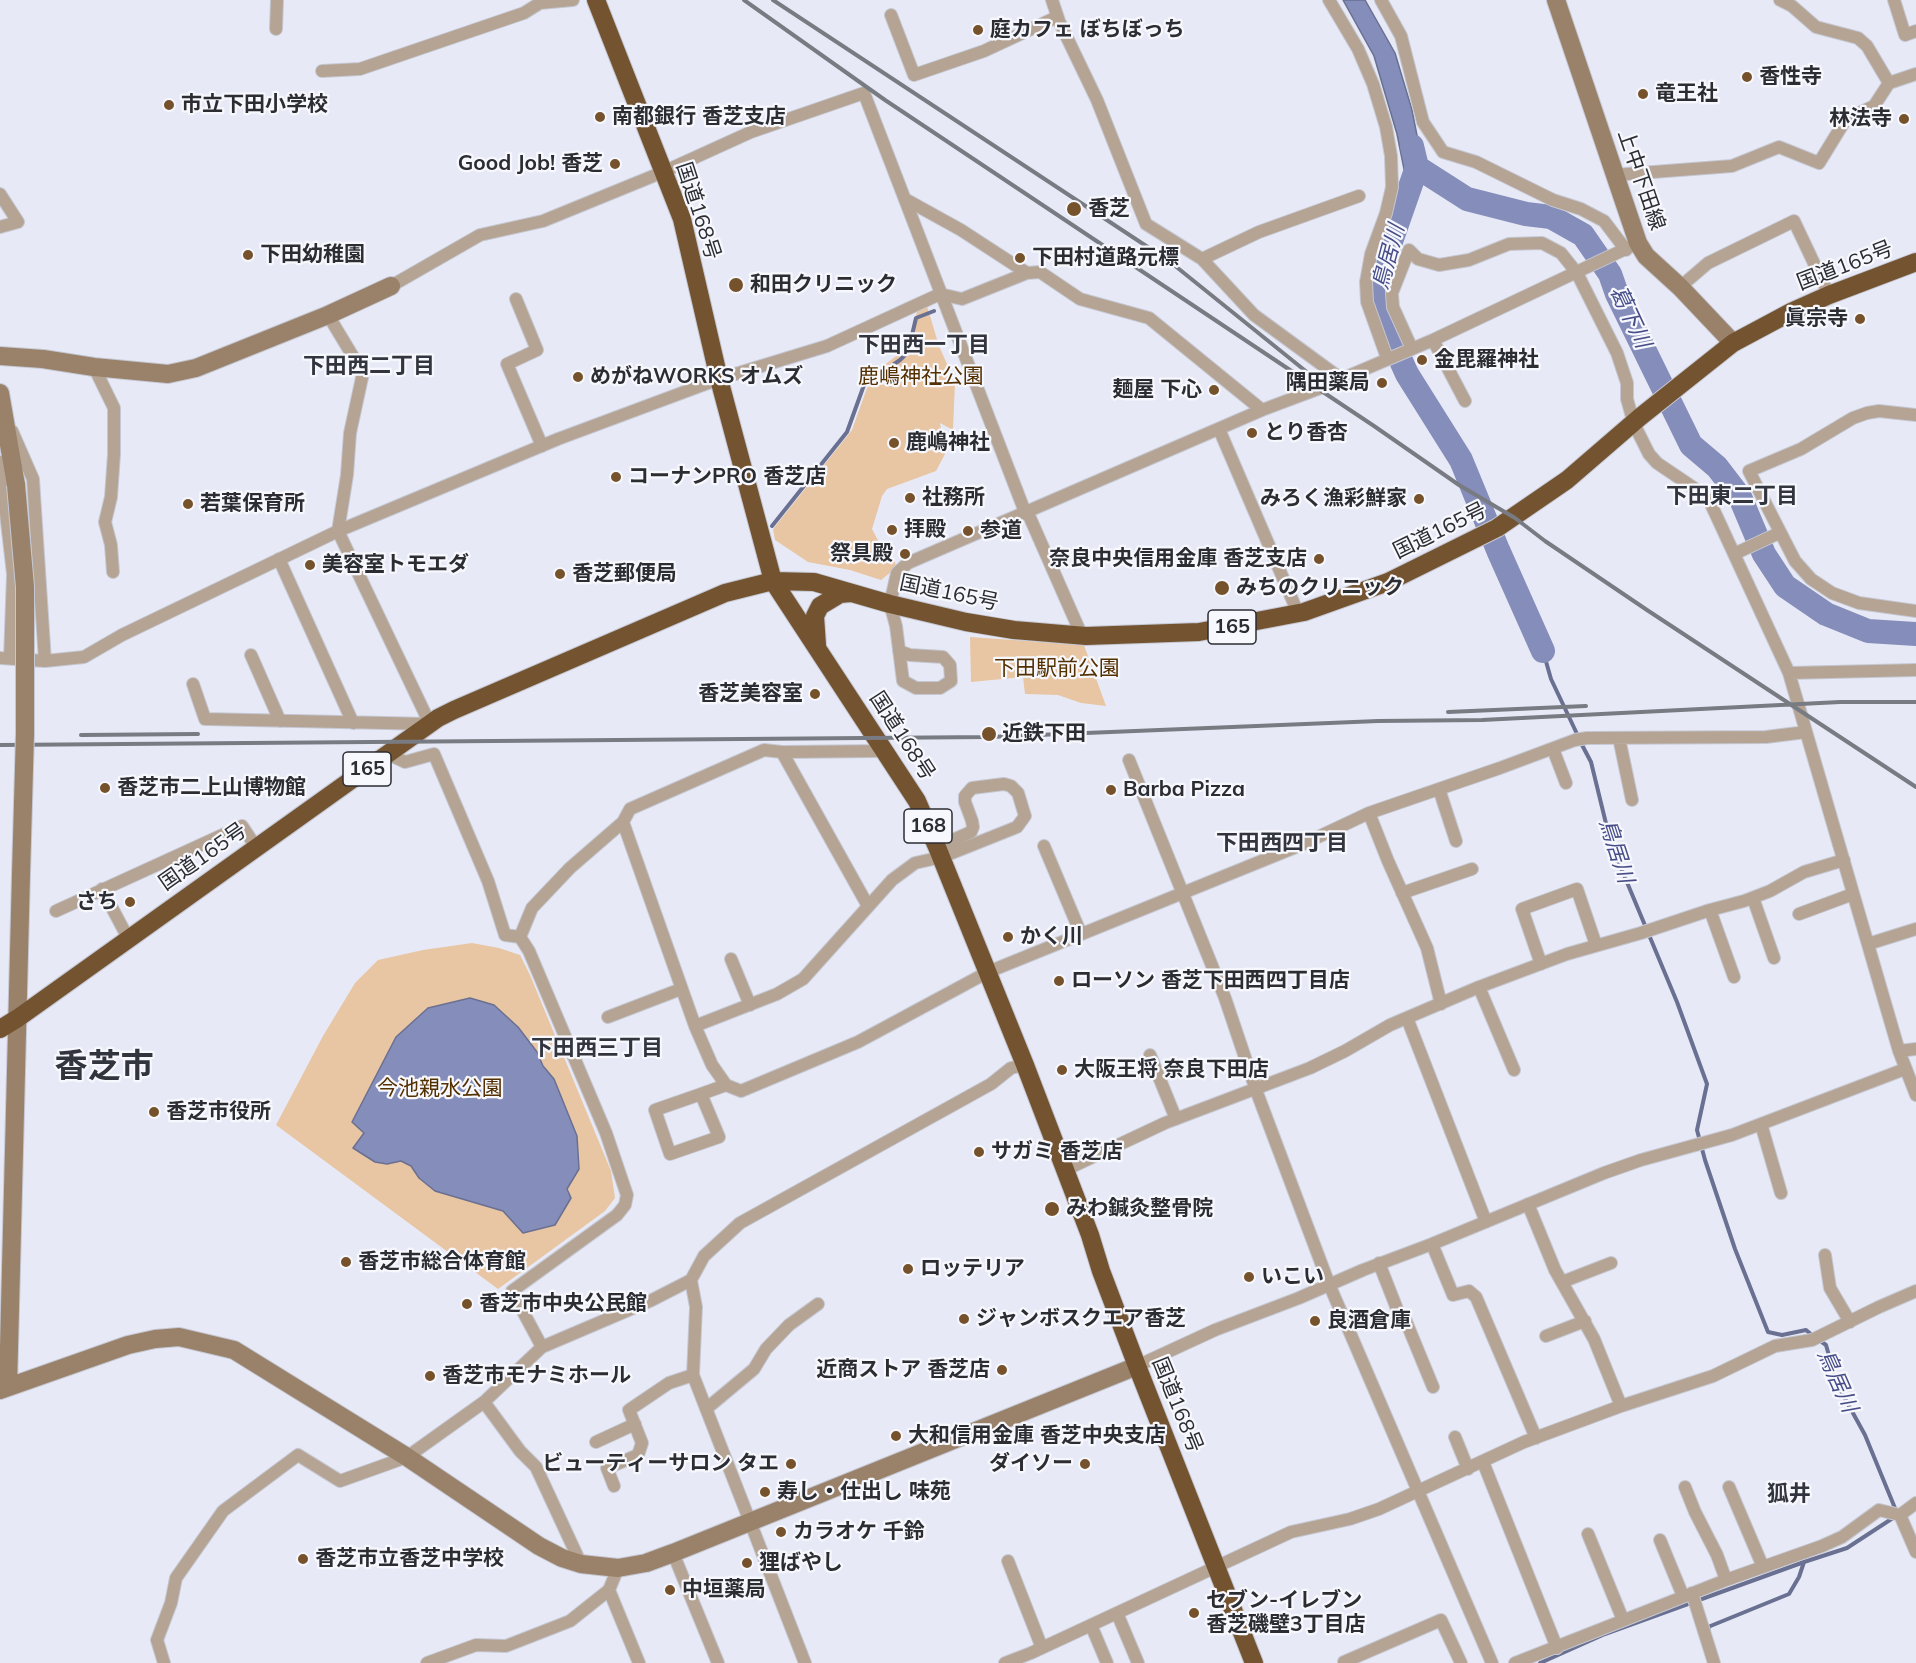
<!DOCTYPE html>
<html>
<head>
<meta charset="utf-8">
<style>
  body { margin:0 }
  canvas { display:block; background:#e7eaf6 }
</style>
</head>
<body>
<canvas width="1916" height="1663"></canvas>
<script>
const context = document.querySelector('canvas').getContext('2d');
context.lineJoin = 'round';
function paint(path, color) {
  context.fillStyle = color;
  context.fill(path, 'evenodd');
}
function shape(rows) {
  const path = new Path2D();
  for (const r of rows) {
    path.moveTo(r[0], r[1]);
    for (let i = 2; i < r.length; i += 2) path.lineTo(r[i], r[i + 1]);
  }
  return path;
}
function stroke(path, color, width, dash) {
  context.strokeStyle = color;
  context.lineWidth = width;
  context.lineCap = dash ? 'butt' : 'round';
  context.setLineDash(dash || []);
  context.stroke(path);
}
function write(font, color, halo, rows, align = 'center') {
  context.font = font + ' Mulish,"Noto Sans JP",sans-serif';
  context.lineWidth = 4.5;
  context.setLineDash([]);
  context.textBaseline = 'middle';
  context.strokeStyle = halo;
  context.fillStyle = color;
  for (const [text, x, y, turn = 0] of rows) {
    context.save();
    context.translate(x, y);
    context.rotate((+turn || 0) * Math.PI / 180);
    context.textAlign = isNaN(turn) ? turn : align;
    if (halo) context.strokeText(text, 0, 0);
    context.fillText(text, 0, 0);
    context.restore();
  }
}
const green = shape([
  [927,306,939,346,955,382,953,430,940,423,945,454,936,471,887,489,882,496,872,529,881,546,895,562,896,568,881,580,850,570,808,562,775,540,773,529,852,430,867,388,872,383,866,379,908,347,917,312],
  [970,637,1084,645,1106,706,1081,703,1058,695,1025,694,1023,677,971,682],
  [472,943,499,948,520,955,530,975,611,1171,615,1198,605,1211,498,1289,276,1125,323,1036,355,983,378,960,423,950]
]);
const water = shape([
  [1343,0,1365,0,1395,53,1412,110,1421,156,1430,169,1419,183,1405,174,1397,134,1374,56,1343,0],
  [470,998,494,1005,518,1027,537,1052,543,1066,554,1079,577,1136,579,1169,567,1189,571,1198,555,1225,523,1233,503,1211,435,1191,419,1178,411,1166,401,1161,387,1164,375,1162,353,1148,364,1133,352,1122,396,1037,428,1008,470,998]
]);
const stream = shape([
  [772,526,847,432,864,385,900,360,908,352,916,318,934,311],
  [1543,651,1551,679,1578,736],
  [1581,743,1591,762,1611,844,1677,1002,1707,1084,1697,1130,1705,1160,1735,1249,1768,1332,1782,1335,1806,1330,1813,1336],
  [1819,1340,1826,1345,1837,1384,1865,1435,1897,1513],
  [1709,1630,1708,1627,1789,1594,1799,1577,1804,1562,1847,1548,1893,1518],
  [1540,1663,1605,1634,1804,1562]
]);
const river = shape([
  [1412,146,1417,167,1467,199,1526,214,1551,217,1583,235,1610,274,1617,294,1691,445,1717,467,1740,497,1764,554,1785,586,1826,614,1868,631,1916,634],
  [1417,167,1380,273,1376,295,1384,323,1407,374,1461,460,1498,550,1543,651]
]);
const street = shape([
  [1052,0,1059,21,1097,100,1146,224,1202,259,1254,315,1340,378],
  [1329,0,1358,49,1373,84,1386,127,1391,156,1392,187,1386,213,1371,254,1366,282,1367,302,1387,358],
  [1381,0,1401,36,1423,122,1443,152,1476,162,1553,200,1581,209,1604,221,1626,250],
  [1780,0,1792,6,1816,27,1858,38,1867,46,1889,83],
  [1894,0,1905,35,1916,31],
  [891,15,914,75,984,51,1057,17],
  [276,29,277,0],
  [322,71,360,69,524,13,540,3,573,0],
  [1614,175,1732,166,1779,147,1819,163,1846,119,1874,106,1889,83,1916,74],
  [0,194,18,222,0,227],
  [905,199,961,230,1027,273],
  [1202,259,1259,232,1359,196],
  [391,286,480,235,543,221,663,172,751,132,864,93,1025,512],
  [1680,287,1708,263,1794,221,1829,295],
  [516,299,537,350,507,364,542,446],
  [1433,340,1465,401],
  [1412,349,1393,307,1392,293,1409,250,1418,259,1439,265,1469,260,1509,244,1542,243,1561,253,1577,273,1617,353,1627,383,1627,399,1634,424,1649,454,1657,463,1697,490,1710,502,1789,673,1899,1051,1916,1095],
  [94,367,114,408,114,454,111,497,105,522,111,545,113,572],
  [1916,415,1879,411,1867,413,1853,418,1801,449,1749,471,1795,561,1811,579,1832,593,1859,603,1916,611],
  [1219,429,1298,613],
  [12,431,33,479,45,661],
  [0,462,13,574,10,658],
  [1027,511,1082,636],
  [1734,554,1779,533],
  [279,559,353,723],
  [899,651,910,655,943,657,950,665,951,681,940,688,916,688,903,681,896,626,890,604,897,573,908,563,1262,410,1318,389,1433,340,1638,243],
  [251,655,280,721],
  [0,658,45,661,84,657,122,635,338,531,558,439,719,379,827,346,940,294,962,299,1027,273,1040,272,1080,299,1149,318,1262,410],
  [1789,673,1916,670],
  [193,684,205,719,430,724,338,531,347,475,350,433,363,373,328,315],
  [1619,738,1632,800],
  [1553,749,1566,783],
  [782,752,868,906],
  [388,754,405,762,434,754,488,881,505,935,520,937,532,908,570,868,623,822,630,809,764,750,782,752,883,751],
  [1129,760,1225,998,1256,1090,1329,1284,1492,1663],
  [1439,789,1456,841],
  [1369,813,1388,861,1427,948,1441,1004],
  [623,822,695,1026,712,1065,726,1085,741,1091,858,1042,988,972,1301,845,1369,813,1500,768,1575,740,1587,738,1766,737,1806,732],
  [1044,846,1081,934],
  [102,889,128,938],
  [1402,893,1472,869],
  [1753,898,1774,958],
  [1710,910,1734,977],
  [56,911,242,826,256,847],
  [1799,914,1853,894],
  [520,937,529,951,606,1133,627,1195,625,1205,617,1215,512,1291,542,1347],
  [1868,944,1916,929],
  [731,959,750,1005],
  [1541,964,1522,909,1577,889,1596,945],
  [1479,987,1514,1070],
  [608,1017,681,989],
  [1407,1018,1486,1222],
  [695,1026,777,994,803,979,892,880,915,863,942,857,1017,827,1025,816,1018,793,1011,786,1004,784,972,788,965,796,965,802,972,821,973,827,971,832,937,847],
  [1899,1051,1916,1049],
  [1150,1055,1176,1119],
  [701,1094,719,1137,670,1154,655,1110,701,1094,726,1085],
  [1761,1124,1781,1193],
  [1065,1170,1165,1123,1310,1068,1345,1051,1390,1025,1479,987,1567,954,1641,933,1710,910,1744,901,1770,891,1804,872,1844,860],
  [1528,1204,1555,1270,1594,1339,1621,1406],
  [1432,1244,1453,1295,1469,1291,1476,1297,1536,1438],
  [1825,1255,1830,1288,1850,1322],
  [1379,1263,1399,1314,1405,1319,1433,1387],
  [691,1280,696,1307,693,1375,805,1663],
  [1562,1282,1611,1263],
  [1546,1336,1585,1321],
  [1137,1366,1215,1330,1299,1298,1363,1270,1432,1244,1604,1173,1641,1160,1732,1135,1905,1069],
  [484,1402,520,1451,536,1467,581,1564],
  [706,1409,754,1369,766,1349,789,1325,818,1304],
  [1455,1437,1468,1469],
  [596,1442,635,1424],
  [1483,1462,1557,1648],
  [614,1486,607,1468,638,1455,642,1443,629,1410,669,1383,693,1375],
  [1685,1487,1695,1512,1717,1555,1726,1580],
  [1729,1487,1763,1567],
  [1916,1503,1900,1515,1916,1552],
  [1588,1534,1623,1620],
  [1660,1540,1683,1596],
  [673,1553,718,1663],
  [1008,1561,1042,1648],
  [609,1590,639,1663],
  [1692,1593,1714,1663],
  [1117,1613,1138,1663],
  [1091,1625,1107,1663],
  [164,1663,157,1640,171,1603,176,1578,223,1511,298,1455,340,1481,407,1457,484,1402,542,1347,652,1300,691,1280,704,1256,740,1223,991,1084,1011,1068,1025,1065],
  [427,1663,476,1645,506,1646,570,1621,609,1590,618,1568],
  [1005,1663,1031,1653,1291,1532,1350,1519,1379,1509,1524,1442,1621,1406,1713,1376,1775,1346,1812,1340,1879,1307,1916,1291],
  [1344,1663,1344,1662,1441,1620,1461,1663],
  [1515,1663,1726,1580,1822,1546,1842,1537,1879,1510,1900,1515]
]);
const secondary = shape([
  [1556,0,1638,243,1646,256,1680,287,1733,343],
  [0,356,43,359,94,367,168,374,196,368,328,315,391,286],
  [0,393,16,485],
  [8,1387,21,874],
  [0,1390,128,1345,155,1339,179,1337,234,1350,407,1457,539,1546,562,1558,581,1564,618,1568,646,1563,673,1553,1137,1366]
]);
const highway = shape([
  [596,0,682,219,719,379,773,581,917,801,937,847,1025,1065,1090,1235,1101,1271,1137,1366,1254,1663],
  [817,645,815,616,820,606,840,594,850,593],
  [0,1029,18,1018,438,718,454,710,725,593,773,581,814,582,890,604,966,622,1014,630,1086,636,1199,632,1304,612,1388,582,1497,528,1567,480,1640,417,1733,343,1791,312,1829,295,1916,262]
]);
const rail = shape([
  [744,0,885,100,1374,426,1459,485,1515,518,1545,541,1647,610,1916,787],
  [773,0,1169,261,1313,377],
  [1448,712,1586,706],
  [81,735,198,734],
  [0,745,989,737,1378,721,1482,720,1840,702,1916,702]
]);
const secondaryBridge = shape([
  [16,485,25,587,25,733,21,874]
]);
const markers = [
  [978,30,6,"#76522c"],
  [1747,77,6,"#76522c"],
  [1643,94,6,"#76522c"],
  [169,105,6,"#76522c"],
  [600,117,6,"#76522c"],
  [1904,119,6,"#76522c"],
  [615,164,6,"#76522c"],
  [1074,209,8,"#76522c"],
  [248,255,6,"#76522c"],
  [1020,258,6,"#76522c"],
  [736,285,8,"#76522c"],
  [1860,319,6,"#76522c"],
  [1422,360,6,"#76522c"],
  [578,377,6,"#76522c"],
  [1382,383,6,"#76522c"],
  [1214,390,6,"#76522c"],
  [1252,433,6,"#76522c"],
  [894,443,6,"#76522c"],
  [616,477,6,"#76522c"],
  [910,498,6,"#76522c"],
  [1419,499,6,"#76522c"],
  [188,504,6,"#76522c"],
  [892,530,6,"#76522c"],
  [968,531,6,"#76522c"],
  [905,554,6,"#76522c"],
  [1319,559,6,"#76522c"],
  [310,565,6,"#76522c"],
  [560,574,6,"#76522c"],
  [1222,588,8,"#76522c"],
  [815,694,6,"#76522c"],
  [989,734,8,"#76522c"],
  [105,788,6,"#76522c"],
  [1111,790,6,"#76522c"],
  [130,902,6,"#76522c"],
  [1008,937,6,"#76522c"],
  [1059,981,6,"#76522c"],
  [1062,1070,6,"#76522c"],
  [154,1112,6,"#76522c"],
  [979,1152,6,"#76522c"],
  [1052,1209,8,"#76522c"],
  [346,1262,6,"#76522c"],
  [908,1269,6,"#76522c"],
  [1249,1277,6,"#76522c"],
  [467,1304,6,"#76522c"],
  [964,1319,6,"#76522c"],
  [1315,1321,6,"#76522c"],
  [1002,1370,6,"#76522c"],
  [430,1376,6,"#76522c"],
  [896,1436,6,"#76522c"],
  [791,1464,6,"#76522c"],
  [1085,1464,6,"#76522c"],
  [765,1492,6,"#76522c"],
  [781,1532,6,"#76522c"],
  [303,1559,6,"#76522c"],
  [747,1563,6,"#76522c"],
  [670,1590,6,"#76522c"],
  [1194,1613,6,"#76522c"]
];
const shields = [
  [1232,627,48],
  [367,769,48],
  [928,826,48]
];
const shieldNames = [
  ["165",1232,627],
  ["165",367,769],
  ["168",928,826]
];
const poiNames = [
  ["庭カフェ ぼちぼっち",990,30],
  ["香性寺",1759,77],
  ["竜王社",1655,94],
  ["市立下田小学校",181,105],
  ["南都銀行 香芝支店",612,117],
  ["林法寺",1892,119,"right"],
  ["Good Job! 香芝",603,164,"right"],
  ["香芝",1088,209],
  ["下田幼稚園",260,255],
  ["下田村道路元標",1032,258],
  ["和田クリニック",750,285],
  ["眞宗寺",1848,319,"right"],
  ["金毘羅神社",1434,360],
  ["めがねWORKS オムズ",590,377],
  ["隅田薬局",1370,383,"right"],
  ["麺屋 下心",1202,390,"right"],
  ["とり香杏",1264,433],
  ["鹿嶋神社",906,443],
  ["コーナンPRO 香芝店",628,477],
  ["社務所",922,498],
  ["みろく漁彩鮮家",1407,499,"right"],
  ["若葉保育所",200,504],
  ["拝殿",904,530],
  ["参道",980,531],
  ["祭具殿",893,554,"right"],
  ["奈良中央信用金庫 香芝支店",1307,559,"right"],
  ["美容室トモエダ",322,565],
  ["香芝郵便局",572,574],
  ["みちのクリニック",1236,588],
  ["香芝美容室",803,694,"right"],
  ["近鉄下田",1002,734],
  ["香芝市二上山博物館",117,788],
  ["Barba Pizza",1123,790],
  ["さち",118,902,"right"],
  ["かく川",1020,937],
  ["ローソン 香芝下田西四丁目店",1071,981],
  ["大阪王将 奈良下田店",1074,1070],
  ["香芝市役所",166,1112],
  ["サガミ 香芝店",991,1152],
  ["みわ鍼灸整骨院",1066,1209],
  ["香芝市総合体育館",358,1262],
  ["ロッテリア",920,1269],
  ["いこい",1261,1277],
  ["香芝市中央公民館",479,1304],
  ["ジャンボスクエア香芝",976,1319],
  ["良酒倉庫",1327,1321],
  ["近商ストア 香芝店",990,1370,"right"],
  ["香芝市モナミホール",442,1376],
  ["大和信用金庫 香芝中央支店",908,1436],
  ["ビューティーサロン タエ",779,1464,"right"],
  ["ダイソー",1073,1464,"right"],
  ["寿し・仕出し 味苑",777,1492],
  ["カラオケ 千鈴",793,1532],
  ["香芝市立香芝中学校",315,1559],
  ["狸ばやし",759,1563],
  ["中垣薬局",682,1590],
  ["セブン-イレブン",1206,1601],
  ["香芝磯壁3丁目店",1206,1625]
];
const streetNames = [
  ["上中下田線",1641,180,71],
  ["国道168号",698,211,72],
  ["国道165号",1845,266,-21],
  ["国道165号",1440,531,-26],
  ["国道165号",949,593,12],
  ["国道168号",902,736,57],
  ["国道165号",203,857,-35],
  ["国道168号",1177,1405,68]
];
const parkNames = [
  ["鹿嶋神社公園",921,377],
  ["下田駅前公園",1057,669],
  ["今池親水公園",440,1089]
];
const waterNames = [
  ["鳥居川",1389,257,-75],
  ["葛下川",1630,317,65],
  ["鳥居川",1616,851,72],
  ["鳥居川",1837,1381,66]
];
const neighbourhoodNames = [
  ["下田西一丁目",924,345],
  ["下田西二丁目",369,366],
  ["下田東二丁目",1732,496],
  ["下田西四丁目",1282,843],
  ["下田西三丁目",597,1048],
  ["狐井",1789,1494]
];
const townNames = [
  ["香芝市",104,1067]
];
paint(green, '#e8c5a3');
paint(water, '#858dba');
stroke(water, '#6a7091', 1.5);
stroke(stream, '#6a7091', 4);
stroke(river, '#858dba', 24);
stroke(street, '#c5c8d3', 14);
stroke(secondary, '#c5c8d3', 20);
stroke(highway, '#c5c8d3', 20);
stroke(street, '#b5a493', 12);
stroke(secondary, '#9a8169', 18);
stroke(highway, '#745330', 18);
stroke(rail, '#797b83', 4);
stroke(secondaryBridge, '#c5c8d3', 20, []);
stroke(secondaryBridge, '#9a8169', 18);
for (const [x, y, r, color] of markers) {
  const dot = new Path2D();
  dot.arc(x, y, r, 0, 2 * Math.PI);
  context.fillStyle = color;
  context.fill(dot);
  stroke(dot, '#f7f8fd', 2);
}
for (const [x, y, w] of shields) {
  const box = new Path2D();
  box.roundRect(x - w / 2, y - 17, w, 34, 4.5);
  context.fillStyle = '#f7f8fd';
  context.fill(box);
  stroke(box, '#2c2d32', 1.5);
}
write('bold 20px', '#2c2d32', null, shieldNames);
write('bold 21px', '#2c2d32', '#f7f8fd', poiNames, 'left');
write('21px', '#2c2d32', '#f7f8fd', streetNames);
write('21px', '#543000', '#f7f8fd', parkNames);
write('italic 22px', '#474d89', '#f7f8fd', waterNames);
write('bold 22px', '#32343e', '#f7f8fd', neighbourhoodNames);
write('bold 33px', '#32343e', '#f7f8fd', townNames);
</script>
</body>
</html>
